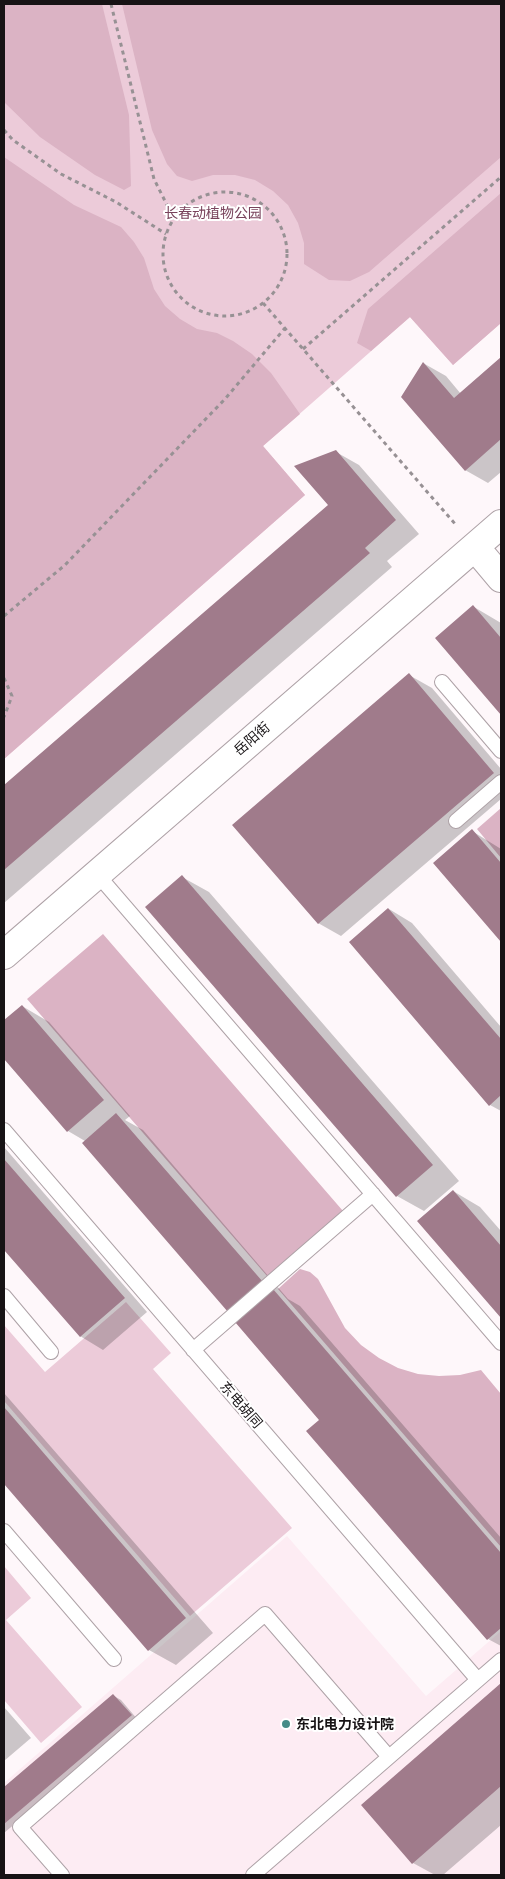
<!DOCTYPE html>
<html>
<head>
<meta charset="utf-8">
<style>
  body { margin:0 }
  #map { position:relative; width:505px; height:1879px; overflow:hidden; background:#fef7fa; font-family:Lato,sans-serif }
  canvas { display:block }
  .frame { position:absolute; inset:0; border:5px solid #171315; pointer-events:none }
</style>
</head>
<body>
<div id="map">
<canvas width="505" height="1879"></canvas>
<div class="frame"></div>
</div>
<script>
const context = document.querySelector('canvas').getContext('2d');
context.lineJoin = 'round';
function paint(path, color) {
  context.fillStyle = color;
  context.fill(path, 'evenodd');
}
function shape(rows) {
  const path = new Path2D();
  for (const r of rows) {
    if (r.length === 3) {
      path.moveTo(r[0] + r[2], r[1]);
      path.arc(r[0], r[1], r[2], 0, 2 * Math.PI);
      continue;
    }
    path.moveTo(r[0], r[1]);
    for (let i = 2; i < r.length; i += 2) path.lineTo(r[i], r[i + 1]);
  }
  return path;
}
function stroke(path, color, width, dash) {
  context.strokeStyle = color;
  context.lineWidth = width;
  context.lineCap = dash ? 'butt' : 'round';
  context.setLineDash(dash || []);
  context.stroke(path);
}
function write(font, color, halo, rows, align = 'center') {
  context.font = font + ' Lato,"Noto Sans SC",sans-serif';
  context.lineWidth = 4;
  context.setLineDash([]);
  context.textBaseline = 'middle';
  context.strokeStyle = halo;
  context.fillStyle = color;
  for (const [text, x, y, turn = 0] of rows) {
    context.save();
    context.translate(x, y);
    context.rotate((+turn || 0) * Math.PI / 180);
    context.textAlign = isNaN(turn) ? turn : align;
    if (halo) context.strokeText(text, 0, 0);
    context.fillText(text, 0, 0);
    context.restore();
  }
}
const built = shape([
  [287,1536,426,1696,501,1631,501,1875,4,1875,4,1783]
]);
const green = shape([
  [4,4,501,4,501,323,453,365,410,317,263,446,305,495,4,759],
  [126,1302,171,1353,153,1369,292,1528,190,1616,4,1401,4,1325,45,1372],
  [4,1566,31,1598,6,1620,82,1707,41,1743,4,1700]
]);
const forest = shape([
  [4,4,102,4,129,115,131,186,124,190,95,175,40,137,4,102],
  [122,4,501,4,501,157,369,272,350,281,329,280,304,264,304,243,298,223,288,205,273,191,255,180,235,175,213,175,192,181,177,176,167,164,152,130],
  [4,157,74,205,121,227,134,242,144,258,154,289,165,306,180,319,197,329,217,333,233,341,252,354,271,373,300,414,263,446,305,495,4,759],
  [501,193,501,323,453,365,410,317,371,351,357,343,368,309],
  [501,808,501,858,477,829],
  [103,934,343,1211,267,1276,27,999],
  [300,1269,310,1272,318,1279,345,1328,361,1345,379,1358,398,1368,418,1374,439,1376,460,1375,481,1370,501,1394,501,1547,278,1289]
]);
const shadow = shape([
  [501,359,501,472,488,483,465,470,423,363,446,376,461,394],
  [336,452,359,465,419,534,387,561,392,567,4,903,4,787,330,505],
  [474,607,501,623,501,713,437,638],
  [409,675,432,688,501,769,501,799,341,936,318,923],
  [472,831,501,849,501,940,435,863],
  [182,877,209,892,459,1181,424,1211,397,1196],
  [389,909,412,923,501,1027,501,1111,490,1105],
  [22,1006,49,1022,130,1116,125,1120,143,1130,288,1299,300,1306,501,1538,501,1646,488,1639,241,1318,85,1141,68,1131,4,1057,4,1022],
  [4,1147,147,1312,103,1350,80,1336,4,1248],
  [453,1191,480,1207,501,1231,501,1316,419,1221],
  [4,1393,213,1633,176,1665,149,1650,4,1482],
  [501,1685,501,1825,443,1875,435,1875,413,1863,362,1805],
  [114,1696,121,1700,138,1720,4,1833,4,1789],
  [4,1707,31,1738,4,1761]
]);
const building = shape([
  [501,357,501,439,465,471,401,397,423,362,454,398],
  [336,450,396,520,365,548,370,553,4,870,4,785,328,505,294,466],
  [473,605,501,638,501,715,435,638],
  [409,673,494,773,318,924,232,825],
  [472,829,501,863,501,942,433,863],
  [182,875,433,1165,396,1197,145,907],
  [388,908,501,1039,501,1095,489,1106,349,942],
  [22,1005,104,1100,67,1132,4,1059,4,1020],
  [116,1113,263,1282,228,1312,82,1143],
  [4,1159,125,1298,80,1337,4,1250],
  [453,1190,501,1246,501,1318,417,1221],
  [273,1289,501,1553,501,1628,487,1640,306,1431,319,1420,235,1322],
  [4,1407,186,1618,148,1651,4,1484],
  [501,1683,501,1786,412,1864,361,1805],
  [113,1694,132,1715,4,1824,4,1787]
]);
const path = shape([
  [111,4,154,179,174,219],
  [4,130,13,140,61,174,116,202,166,234],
  [225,254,62],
  [263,303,456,525],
  [303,349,501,177],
  [4,616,65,565,225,399,285,328],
  [4,678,12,696,4,717]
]);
const service = shape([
  [442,682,501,751],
  [456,821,501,782],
  [97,874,501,1343],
  [4,1130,478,1680],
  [4,1296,51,1352],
  [193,1350,373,1194],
  [4,1531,114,1659],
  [62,1875,20,1827,265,1614,389,1757],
  [253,1875,501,1660]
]);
const tertiary = shape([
  [475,547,501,578],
  [4,955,501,524]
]);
const markers = [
  [286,1724,5,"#458c87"]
];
const parkNames = [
  ["长春动植物公园",213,213]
];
const streetNames = [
  ["岳阳街",252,739,-41],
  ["东电胡同",241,1405,49]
];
const poiNames = [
  ["东北电力设计院",296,1724]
];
paint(built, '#fdecf3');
paint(green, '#eccbd9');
paint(forest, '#dbb3c4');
paint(shadow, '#0003');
paint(building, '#a07b8b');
stroke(service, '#aea2a7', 16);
stroke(tertiary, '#aea2a7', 30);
stroke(path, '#979194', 3, [4, 4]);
stroke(service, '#fff', 14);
stroke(tertiary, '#fff', 28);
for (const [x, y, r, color] of markers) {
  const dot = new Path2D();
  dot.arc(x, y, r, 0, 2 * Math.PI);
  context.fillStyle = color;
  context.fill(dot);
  stroke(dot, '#fff', 2);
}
write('14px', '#79435c', '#fff', parkNames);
write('14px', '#171315', '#fff', streetNames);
write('bold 14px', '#171315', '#fff', poiNames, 'left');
</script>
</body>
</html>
